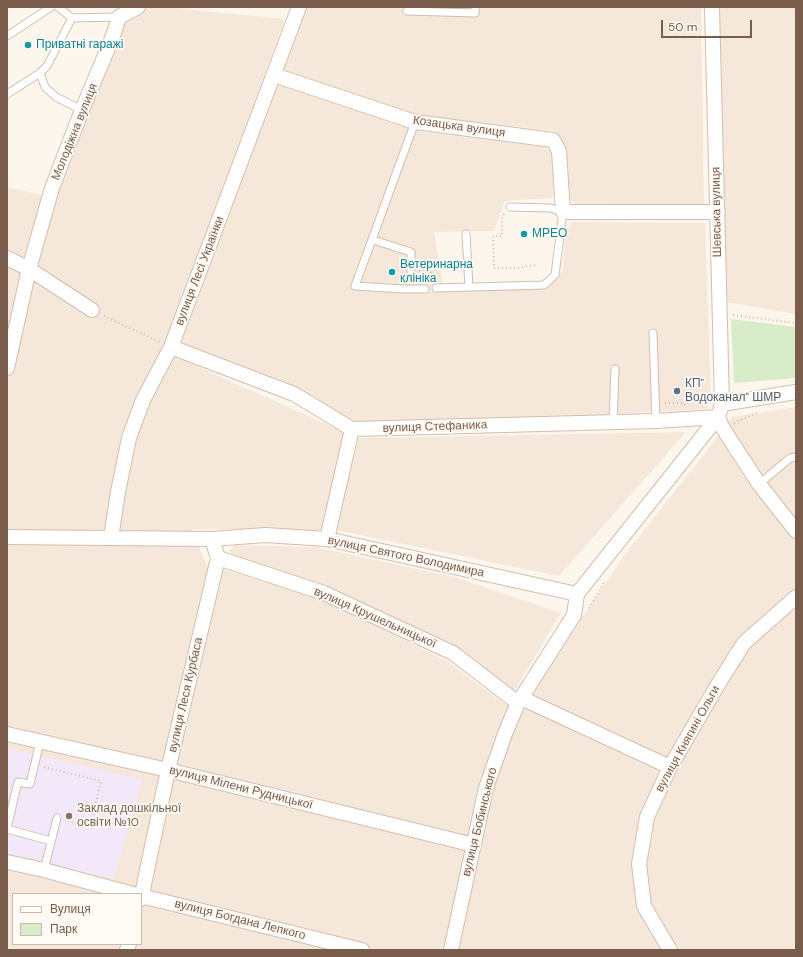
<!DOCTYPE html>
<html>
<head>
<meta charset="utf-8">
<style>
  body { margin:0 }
  #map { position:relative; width:803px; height:957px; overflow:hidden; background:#fdf6ec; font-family:"DM Sans",sans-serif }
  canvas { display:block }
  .frame { position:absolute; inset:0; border:8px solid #7a5c4d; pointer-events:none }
  .legend { position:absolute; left:12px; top:893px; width:130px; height:52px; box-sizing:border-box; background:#fffaf3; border:1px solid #cabbb1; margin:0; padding:5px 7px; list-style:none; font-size:12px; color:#7a5c4d }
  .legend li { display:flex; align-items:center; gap:8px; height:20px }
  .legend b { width:20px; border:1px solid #cabbb1 }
  .scale { position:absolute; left:661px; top:20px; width:91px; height:18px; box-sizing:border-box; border:2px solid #7a5c4d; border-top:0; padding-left:5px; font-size:12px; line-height:14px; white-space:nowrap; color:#7a5c4d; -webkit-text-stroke:3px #fffaf3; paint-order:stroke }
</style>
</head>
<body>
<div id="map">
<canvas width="803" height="957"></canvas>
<div class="frame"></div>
<ul class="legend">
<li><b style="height:5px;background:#fff"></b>Вулиця</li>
<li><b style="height:11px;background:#d8ecc9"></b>Парк</li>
</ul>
<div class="scale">50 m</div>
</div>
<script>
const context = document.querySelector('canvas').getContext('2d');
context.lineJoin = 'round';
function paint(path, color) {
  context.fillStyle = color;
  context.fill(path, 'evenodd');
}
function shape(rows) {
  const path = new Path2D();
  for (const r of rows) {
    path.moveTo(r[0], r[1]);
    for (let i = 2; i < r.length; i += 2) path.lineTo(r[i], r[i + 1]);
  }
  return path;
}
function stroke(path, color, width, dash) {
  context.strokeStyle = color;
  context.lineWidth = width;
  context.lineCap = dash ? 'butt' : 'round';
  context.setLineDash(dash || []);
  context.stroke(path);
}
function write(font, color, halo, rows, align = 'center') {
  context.font = font + ' "DM Sans",sans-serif';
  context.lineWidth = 3.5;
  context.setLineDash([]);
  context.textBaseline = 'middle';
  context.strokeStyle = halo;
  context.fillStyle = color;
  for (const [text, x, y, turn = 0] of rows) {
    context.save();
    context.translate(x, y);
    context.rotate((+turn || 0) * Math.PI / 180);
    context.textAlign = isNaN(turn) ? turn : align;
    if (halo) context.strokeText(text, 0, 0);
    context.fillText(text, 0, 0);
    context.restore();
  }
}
const residential = shape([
  [115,7,163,7,285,19,163,351,344,432,324,530,192,529,206,564,322,599,447,661,506,705,533,690,626,553,717,438,732,417,796,407,796,950,7,950,7,187,41,195],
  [13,894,141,894,141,944,13,944],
  [305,7,701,7,704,204,575,205,567,194,565,150,555,131,415,115,282,70],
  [717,7,796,7,796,314,725,302],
  [277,82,403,126,423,132,545,147,555,156,553,198,505,201,494,231,434,232,444,291,548,288,563,270,565,233,573,222,705,223,711,398,707,409,363,428,179,343],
  [686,432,559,576,335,530,359,438],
  [234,545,315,547,454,577,561,613,514,692,456,648,234,558,229,551]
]);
const education = shape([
  [7,749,142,779,114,879,7,853]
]);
const green = shape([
  [731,319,796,327,796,378,734,383]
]);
const path = shape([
  [504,214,502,216,502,236,493,236,494,268,519,268,538,264],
  [419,271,430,271,434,280],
  [733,315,796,323],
  [104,316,160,342],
  [665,403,684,403,685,406],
  [734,423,759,412],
  [589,608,604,583],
  [44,767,101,781,90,827,65,820]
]);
const service = shape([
  [58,7,72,18,119,17],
  [407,11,475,13,475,7],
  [7,36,51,7],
  [40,73,45,87,56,97,82,110],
  [7,94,40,73,47,66,72,18],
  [415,122,355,286,403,289,425,289],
  [466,234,469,287],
  [373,240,411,252,411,271],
  [436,288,544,285,555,275,563,212,550,208,510,207],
  [653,333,656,421],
  [613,422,615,369],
  [759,484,790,458,796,457],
  [7,828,18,782,30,784,40,742],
  [7,829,51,841],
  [44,870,57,818]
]);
const minor = shape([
  [274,75,415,122,553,140,559,151,563,212,718,212],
  [7,258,29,269,92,310],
  [171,347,294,394,352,429,656,421,718,417],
  [7,368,29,269,52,188,82,110,113,36,119,17,138,7],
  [722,404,796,392],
  [718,417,722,427,759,484,796,531],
  [7,537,212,539,265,535,327,539,577,594],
  [111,538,118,492,129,438,143,400,171,347,299,7],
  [327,539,352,429],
  [218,558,324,593,453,653,518,703],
  [522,698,532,703,670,767],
  [7,734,168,770,474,845],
  [7,862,44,870,133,894],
  [141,896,362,950],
  [141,899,168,770,218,558,212,539],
  [127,950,129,944],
  [451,950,486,788,506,731,518,703,574,615,577,594,718,417,722,404,712,7],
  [670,950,644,906,639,864,647,817,670,767,717,686,744,643,796,597]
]);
const markers = [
  [28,45,4,"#0f9aa8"],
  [524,234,4,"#0f9aa8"],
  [392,272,4,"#0f9aa8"],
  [677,391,4,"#5c6f8a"],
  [69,816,4,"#8d6e63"]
];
const cultureNames = [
  ["Приватні гаражі",36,45],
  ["МРЕО",532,234],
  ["Ветеринарна",400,265],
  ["клініка",400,279]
];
const streetNames = [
  ["Козацька вулиця",459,127,8],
  ["Молодіжна вулиця",75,132,-68],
  ["Шевська вулиця",717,212,-91],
  ["вулиця Лесі Українки",200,271,-69],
  ["вулиця Стефаника",435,427,-2],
  ["вулиця Святого Володимира",406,557,12],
  ["вулиця Крушельницької",375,618,24],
  ["вулиця Леся Курбаса",186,695,-77],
  ["вулиця Княгині Ольги",688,739,-61],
  ["вулиця Мілени Рудницької",241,788,14],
  ["вулиця Бобинського",480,822,-76],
  ["вулиця Богдана Лепкого",240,920,14]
];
const serviceNames = [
  ["КП\"",685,384],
  ["Водоканал\" ШМР",685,398]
];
const educationNames = [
  ["Заклад дошкільної",77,809],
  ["освіти №10",77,823]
];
paint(residential, '#f5e8da');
paint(education, '#f3e8fa');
paint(green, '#d8ecc9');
stroke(service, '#d1beb0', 9);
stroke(minor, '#d1beb0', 16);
stroke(path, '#d9b8a5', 2, [1, 3]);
stroke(service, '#fff', 7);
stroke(minor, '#fff', 14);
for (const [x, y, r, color] of markers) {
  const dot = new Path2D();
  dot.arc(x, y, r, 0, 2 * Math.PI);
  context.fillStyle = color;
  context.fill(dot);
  stroke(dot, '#fffaf3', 1.5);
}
write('12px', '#0d838f', '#fffaf3', cultureNames, 'left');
write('12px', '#7a5c4d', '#fffaf3', streetNames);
write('12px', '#4e5e75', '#fffaf3', serviceNames, 'left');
write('12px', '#785e54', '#fffaf3', educationNames, 'left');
</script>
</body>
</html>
